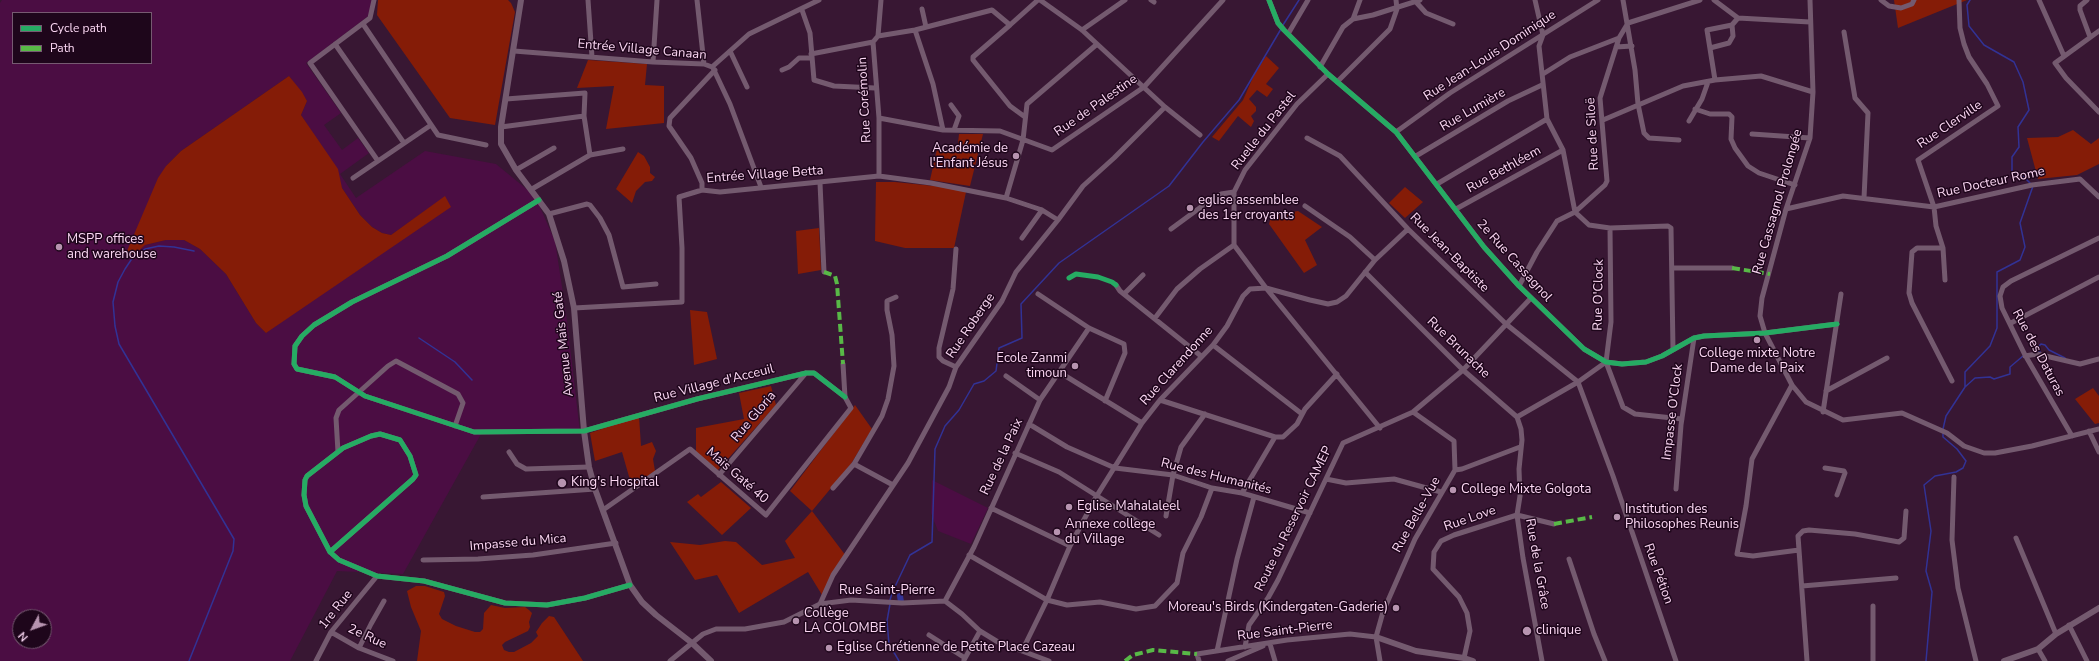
<!DOCTYPE html>
<html>
<head>
<meta charset="utf-8">
<style>
  body { margin:0 }
  #map { position:relative; width:2099px; height:661px; overflow:hidden; background:#381733; font-family:"Nunito Sans",sans-serif }
  canvas { display:block }
  .legend { position:absolute; left:12px; top:12px; width:140px; height:52px; box-sizing:border-box; background:#1e061b; border:1px solid #765a71; margin:0; padding:5px 7px; list-style:none; font-size:12px; color:#fbd7f3 }
  .legend li { display:flex; align-items:center; gap:8px; height:20px }
  .legend b { width:20px; border:1px solid #765a71 }
  .north { position:absolute; left:12px; top:609px; width:40px; height:40px; box-sizing:border-box; background:#1e061b; border:1px solid #765a71; border-radius:50%; rotate:229deg; font-size:11px; font-weight:700; line-height:16px; text-align:center; color:#fbd7f3 }
  .north::after { content:''; display:block; margin:auto; width:14px; height:18px; background:#b794b0; clip-path:polygon(50% 0,100% 100%,50% 72%,0 100%) }
</style>
</head>
<body>
<div id="map">
<canvas width="2099" height="661"></canvas>
<ul class="legend">
<li><b style="height:5px;background:#26ab63"></b>Cycle path</li>
<li><b style="height:5px;background:#58b947"></b>Path</li>
</ul>
<div class="north">N</div>
</div>
<script>
const context = document.querySelector('canvas').getContext('2d');
context.lineJoin = 'round';
function paint(path, color) {
  context.fillStyle = color;
  context.fill(path, 'evenodd');
}
function shape(rows) {
  const path = new Path2D();
  for (const r of rows) {
    path.moveTo(r[0], r[1]);
    for (let i = 2; i < r.length; i += 2) path.lineTo(r[i], r[i + 1]);
  }
  return path;
}
function stroke(path, color, width, dash) {
  context.strokeStyle = color;
  context.lineWidth = width;
  context.lineCap = dash ? 'butt' : 'round';
  context.setLineDash(dash || []);
  context.stroke(path);
}
function write(font, color, halo, rows, align = 'center') {
  context.font = font + ' "Nunito Sans",sans-serif';
  context.lineWidth = 3;
  context.setLineDash([]);
  context.textBaseline = 'middle';
  context.strokeStyle = halo;
  context.fillStyle = color;
  for (const [text, x, y, turn = 0] of rows) {
    context.save();
    context.translate(x, y);
    context.rotate((+turn || 0) * Math.PI / 180);
    context.textAlign = isNaN(turn) ? turn : align;
    if (halo) context.strokeText(text, 0, 0);
    context.fillText(text, 0, 0);
    context.restore();
  }
}
const built = shape([
  [2,0,372,0,371,14,306,63,341,113,324,125,342,150,358,138,369,153,340,174,356,198,425,151,496,164,535,196,555,241,566,313,580,432,481,434,403,574,337,571,290,661,0,661,0,3],
  [13,13,151,13,151,63,13,63],
  [289,76,307,101,301,115,326,154,342,188,360,215,372,227,382,233,391,235,445,197,266,333,256,323,226,274,200,249,184,240,166,240,145,245,166,166,181,151],
  [20,617,44,617,44,641,20,641],
  [932,480,988,508,971,544,938,531,931,513]
]);
const green = shape([
  [378,0,508,0,511,3,515,12,495,125,450,118,377,15],
  [1894,0,1967,0,1898,28],
  [1266,56,1279,68,1266,84,1273,89,1267,97,1257,90,1249,99,1256,107,1256,111,1251,116,1254,121,1251,127,1238,116,1219,141,1212,137,1243,100,1254,75],
  [588,60,647,64,645,85,664,86,664,123,606,129,614,86,577,88],
  [289,76,302,92,307,101,301,115,338,169,342,188,360,215,372,227,382,233,391,235,445,196,451,207,266,333,256,323,226,274,200,249,184,240,166,240,145,245,134,255,127,251,158,178,166,166,181,151],
  [2073,130,2091,144,2099,138,2099,164,2077,175,2038,179,2027,138,2058,137],
  [959,134,983,134,970,186,930,180,937,149,957,152],
  [638,152,644,156,650,167,650,173,655,177,652,181,645,182,636,191,632,203,616,189],
  [876,182,895,182,944,187,966,192,954,248,905,248,875,241],
  [1405,187,1423,202,1405,218,1389,203],
  [1298,211,1322,227,1305,240,1317,265,1304,273,1269,224,1271,216],
  [819,228,821,270,798,274,796,231],
  [690,310,707,312,717,359,694,365],
  [771,386,776,405,717,471,696,452,696,428,744,419,739,393],
  [2093,388,2099,396,2099,423,2095,424,2075,399],
  [855,405,872,429,851,464,812,511,846,556,822,595,808,572,739,613,717,575,695,580,670,542,700,545,725,541,736,542,762,565,795,558,785,541,812,511,790,491],
  [639,416,641,446,652,442,656,451,653,459,655,471,632,487,622,452,595,461,590,433],
  [721,482,751,508,722,535,687,502,698,494,701,497],
  [416,586,425,586,444,592,445,596,439,614,442,619,456,626,475,632,480,632,483,629,484,613,491,605,505,608,525,607,529,610,532,613,529,622,530,627,528,631,505,642,502,645,504,650,509,652,514,652,531,643,538,636,536,632,542,623,549,616,554,617,583,661,417,661,421,631,411,607,407,591]
]);
const stream = shape([
  [1970,0,1967,5,1969,26,1984,45,2014,62,2023,82,2029,110,2018,127,2019,147,2012,157,2012,172,2024,177,2031,184],
  [1283,25,1299,0],
  [419,338,455,362,472,380],
  [2036,352,2040,352,2039,346,2041,344,2045,345,2049,350,2065,358],
  [1965,387,1965,372,1990,346,1997,328,1997,272,2020,260,2025,247,2020,223,2033,186],
  [1943,429,1946,416,1965,387,1975,378,1990,377,1994,379,2010,374,2010,367,2023,356],
  [890,600,892,593,910,555,932,542,935,449,945,426,959,410,974,384,984,381,996,371,999,348,1022,338,1021,304,1059,263,1169,186,1203,142,1239,100,1281,29],
  [890,604,887,621,889,644,899,661],
  [189,661,233,551,234,539,119,344,115,326,113,302,118,282,125,269,131,260,145,249,159,246,174,247,194,251],
  [1926,661,1932,592,1926,571,1931,531,1924,485,1935,476,1956,472,1963,468,1966,461,1957,449,1943,437,1943,432]
]);
const canal = shape([
  [900,596,901,602]
]);
const minor = shape([
  [374,0,370,18,310,63,378,161],
  [588,0,592,57],
  [697,0,704,64],
  [1040,0,1082,30,1165,107,1200,135],
  [1151,0,1154,2],
  [1269,0,1278,23,1284,30,1328,74,1396,132,1484,247,1519,286,1584,349,1606,362,1622,364,1646,362,1662,356,1694,338,1704,336,1765,333,1837,324],
  [1535,0,1543,35,1539,46,1547,119,1563,150,1575,212,1589,225,1610,228,1668,226,1671,228,1673,349],
  [1623,0,1635,70,1638,104,1644,133,1649,138,1679,140],
  [1714,0,1738,18,1810,22],
  [1810,0,1813,92,1810,138,1786,209,1762,298,1760,316,1765,333,1792,385,1806,402,1843,420,1902,413,1947,433,1964,446,1984,453,1995,453,2032,446,2099,429],
  [1881,0,1889,6,1901,8,1912,4,1914,0],
  [2039,0,2064,56],
  [2087,0,2080,6,2080,10,2090,37],
  [1416,2,1426,13,1453,24],
  [922,9,926,27],
  [802,10,810,33,814,80,834,86,875,88],
  [1353,19,1373,15,1420,0],
  [1628,23,1700,0],
  [363,24,438,135,486,145],
  [1010,25,973,57,973,60,1010,106,1025,117],
  [915,30,933,84,943,130],
  [1082,30,1125,0],
  [2099,31,2055,63,2066,78,2099,112],
  [1844,32,1855,98,1868,113,1864,198],
  [1288,34,1308,0],
  [878,36,915,30,992,10,1010,25,1038,0],
  [335,44,404,143],
  [1616,47,1632,46],
  [1710,48,1729,43,1733,36,1732,25],
  [514,51,653,62,704,64,712,67,749,34,819,0],
  [730,51,747,87],
  [811,54,873,42],
  [653,62,657,0],
  [1320,67,1343,27,1353,19,1360,0],
  [713,68,730,104,761,187],
  [782,70,789,67,799,58,812,58],
  [1543,74,1570,57,1619,38],
  [1715,80,1707,30,1732,25,1738,18],
  [1337,82,1390,29,1397,9,1396,0],
  [506,99,585,93,584,116,590,155],
  [951,105,959,116,954,130],
  [1695,109,1710,114,1729,114,1732,117,1731,139,1735,148,1748,166,1759,173,1795,185],
  [879,118,943,130,1000,131,1052,150,1144,87,1223,0],
  [1603,120,1683,86,1715,80,1761,76,1813,92],
  [1689,121,1702,99,1708,82],
  [501,127,584,116],
  [1396,132,1450,93,1598,0],
  [1752,134,1810,138],
  [1307,138,1340,156,1408,229,1506,324,1578,382,1613,476,1676,661],
  [1416,156,1508,101,1542,85],
  [516,170,554,148],
  [879,176,879,118,873,42,878,36,881,0],
  [353,178,431,125],
  [820,183,824,272],
  [1437,184,1547,119],
  [532,189,590,155,623,149],
  [702,190,702,183,691,158,669,126,670,118,715,70],
  [1006,198,1023,140,1027,104,1096,45],
  [539,200,447,256,352,302,314,325,302,336,295,346,294,364,297,369,335,377,365,396,474,432,584,431,697,399,806,373,814,373,845,397],
  [1305,206,1350,237,1375,260],
  [1456,209,1563,150],
  [1786,209,1843,196,1934,207,2032,185,2080,179,2099,197],
  [549,214,587,204,590,205,600,218,609,235,623,287,656,284],
  [1610,228,1611,322,1606,362,1623,407,1635,414,1682,419],
  [1171,229,1205,204,1221,194,1234,192],
  [1022,238,1042,210],
  [1234,245,1266,288,1380,428],
  [1943,248,1917,248,1912,252,1909,293,1912,303,1952,381],
  [1672,268,1732,268],
  [1365,272,1463,370,1517,417,1521,429,1522,440,1519,469,1520,496,1517,515,1523,558,1542,661],
  [1945,280,1943,248,1936,226,1934,207,1918,160,1998,106,1987,84,1969,57,1964,44,1960,28,1959,0],
  [1116,285,1120,291,1201,356],
  [1519,286,1537,252,1557,221,1575,212,1605,185,1607,181,1600,98,1619,38,1628,23],
  [1038,294,1089,328,1124,344,1125,353,1105,401],
  [1124,294,1143,275],
  [574,308,682,302,682,248,679,197,702,190,720,192,879,176,931,183,1006,198,1042,210,1058,220],
  [1155,318,1177,289,1200,269,1234,245,1234,192,1245,170,1297,104,1328,74],
  [2011,323,2099,277],
  [1213,345,1302,414],
  [2025,356,2037,354,2080,364,2099,359],
  [956,367,943,361,939,357,939,348,953,289,956,249],
  [1059,372,1142,423],
  [1006,376,1040,400],
  [1792,385,1752,459,1746,506,1737,554,1753,556,1799,550],
  [1826,391,1887,358],
  [1160,400,1275,437,1283,437,1297,424,1305,409,1337,374],
  [1413,412,1454,441,1455,470],
  [1823,412,1841,294],
  [1517,417,1578,382,1606,362],
  [1029,424,1067,447,1115,468,1173,475,1212,488,1242,493,1310,513],
  [2089,431,2099,452],
  [2072,436,2025,355,2002,308,2000,296,2003,287,2011,281,2099,238],
  [338,452,336,418,339,410,388,366,396,361,458,394,463,403,455,426],
  [509,452,517,464,526,469,589,467],
  [1015,453,1059,472,1159,535],
  [854,464,882,416,888,399,894,366,892,335,887,310,887,301,896,297],
  [1825,468,1844,471,1845,473,1837,495],
  [719,475,806,373],
  [1954,477,1952,540,1958,588,1976,661],
  [1326,479,1346,483,1394,479,1441,492],
  [833,488,854,464,893,485],
  [1676,489,1681,425,1694,338],
  [1242,493,1275,437],
  [483,497,595,489],
  [991,508,1070,546],
  [603,510,690,449,766,515,851,408,845,397,843,364],
  [1166,516,1173,475,1181,447,1205,414],
  [2016,538,2056,634],
  [330,552,413,479,416,475,410,456,400,440,380,434,371,436,343,448,307,476,305,480,304,495,306,506,330,552,339,560,377,576,424,581,505,603,547,605,585,598,630,585],
  [969,555,1047,600,1067,605,1100,602,1136,609,1155,606,1177,583,1183,553,1201,517,1212,488],
  [1569,559,1594,634,1605,661],
  [423,560,478,559,533,555,616,543],
  [1802,586,1896,578],
  [945,601,974,547,1040,400,1089,328],
  [820,604,833,575,908,463,949,387,956,367,1002,301,1016,272,1058,220,1083,186,1114,158,1165,107],
  [2069,625,2087,661],
  [331,632,359,648,393,661],
  [929,635,965,658],
  [1270,644,1275,661],
  [1245,647,1249,625,1268,598,1278,580,1343,443,1413,412,1463,370,1531,298],
  [359,648,371,624,384,601],
  [2038,649,2045,661],
  [1022,651,1047,600,1070,546,1096,497,1142,423,1160,400,1213,345,1227,326,1243,296,1250,289,1266,288,1310,300,1328,304,1337,302,1346,296,1375,260,1408,229],
  [1217,651,1237,559,1254,497],
  [1464,658,1470,631,1467,613,1459,597,1433,569,1434,552,1441,541,1454,535,1517,515,1554,524],
  [964,660,980,631],
  [316,661,331,632,377,576],
  [670,661,703,634,716,629,745,629,784,622,820,604,851,600,902,603,945,601,962,614,980,631,998,642,1049,661],
  [1199,661,1197,654,1287,640,1350,634,1376,637],
  [1228,661,1263,646],
  [1380,661,1376,637,1383,612,1415,539,1455,470,1462,469,1520,447],
  [1807,661,1798,536,1803,531,1809,530,1855,534,1899,542,1904,538,1906,511],
  [1873,661,1873,606]
]);
const tertiary = shape([
  [521,0,501,127,501,144,516,170,549,214,564,261,574,308,584,431,589,467,595,489,630,585,642,602,656,615,692,643,711,661],
  [1376,637,1416,651,1464,658,1473,661],
  [2004,661,2038,649,2056,634,2099,608]
]);
const quiet = shape([
  [1732,268,1770,274],
  [824,272,835,276,837,284,843,364],
  [1554,524,1592,517],
  [1125,661,1133,655,1153,650,1197,654]
]);
const cycleway = shape([
  [1269,0,1278,23,1284,30,1328,74,1396,132,1484,247,1519,286,1584,349,1606,362,1622,364,1646,362,1662,356,1694,338,1704,336,1765,333,1837,324],
  [539,200,447,256,352,302,314,325,302,336,295,346,294,364,297,369,335,377,365,396,474,432,584,431,697,399,806,373,814,373,845,397],
  [1069,278,1076,274,1098,277,1112,282,1116,285],
  [330,552,413,479,416,475,410,456,400,440,380,434,371,436,343,448,307,476,305,480,304,495,306,506,330,552,339,560,377,576,424,581,505,603,547,605,585,598,630,585]
]);
const markers = [
  [1016,156,4,"#b794b0"],
  [1190,208,4,"#b794b0"],
  [59,247,4,"#b794b0"],
  [1757,340,4,"#b794b0"],
  [1075,366,4,"#b794b0"],
  [562,483,5,"#b794b0"],
  [1453,490,4,"#b794b0"],
  [1069,507,4,"#b794b0"],
  [1617,517,4,"#b794b0"],
  [1057,532,4,"#b794b0"],
  [1396,608,4,"#b794b0"],
  [796,621,4,"#b794b0"],
  [1527,631,5,"#b794b0"],
  [829,648,4,"#b794b0"]
];
const streetNames = [
  ["Entrée Village Canaan",642,50,5],
  ["Rue Jean-Louis Dominique",1490,56,-33],
  ["Rue Corémolin",865,100,-93],
  ["Rue de Palestine",1096,106,-35],
  ["Rue Lumière",1473,110,-30],
  ["Rue Clerville",1950,125,-34],
  ["Ruelle du Pastel",1264,131,-52],
  ["Rue de Siloë",1593,134,-93],
  ["Rue Bethléem",1504,170,-29],
  ["Entrée Village Betta",765,175,-4],
  ["Rue Docteur Rome",1991,183,-12],
  ["Rue Cassagnol Prolongée",1778,202,-74],
  ["Rue Jean-Baptiste",1449,253,45],
  ["2e Rue Cassagnol",1514,261,48],
  ["Rue O'Clock",1599,295,-89],
  ["Rue Roberge",971,326,-56],
  ["Avenue Maïs Gaté",564,344,-96],
  ["Rue Brunache",1458,348,44],
  ["Rue des Daturas",2038,353,62],
  ["Rue Clarendonne",1177,366,-48],
  ["Rue Village d'Acceuil",714,384,-14],
  ["Impasse O'Clock",1673,412,-83],
  ["Rue Gloria",754,417,-50],
  ["Rue de la Paix",1002,457,-65],
  ["Maïs Gaté 40",737,476,41],
  ["Rue des Humanités",1216,477,14],
  ["Rue Belle-Vue",1417,515,-61],
  ["Route du Reservoir CAMEP",1294,519,-64],
  ["Rue Love",1470,519,-19],
  ["Impasse du Mica",518,543,-5],
  ["Rue de la Grâce",1537,564,80],
  ["Rue Pétion",1658,574,70],
  ["Rue Saint-Pierre",887,591],
  ["1re Rue",336,610,-52],
  ["Rue Saint-Pierre",1285,631,-7],
  ["2e Rue",367,637,25]
];
const poiNames = [
  ["Académie de",1008,149,"right"],
  ["l'Enfant Jésus",1008,164,"right"],
  ["eglise assemblee",1198,201],
  ["des 1er croyants",1198,216],
  ["MSPP offices",67,240],
  ["and warehouse",67,255],
  ["College mixte Notre",1757,354,"center"],
  ["Dame de la Paix",1757,369,"center"],
  ["Ecole Zanmi",1067,359,"right"],
  ["timoun",1067,374,"right"],
  ["King's Hospital",571,483],
  ["College Mixte Golgota",1461,490],
  ["Eglise Mahalaleel",1077,507],
  ["Institution des",1625,510],
  ["Philosophes Reunis",1625,525],
  ["Annexe college",1065,525],
  ["du Village",1065,540],
  ["Moreau's Birds (Kindergaten-Gaderie)",1388,608,"right"],
  ["Collège",804,614],
  ["LA COLOMBE",804,629],
  ["clinique",1536,631],
  ["Eglise Chrétienne de Petite Place Cazeau",837,648]
];
paint(built, '#4b0d43');
paint(green, '#851c07');
stroke(stream, '#323295', 1.5);
stroke(canal, '#323295', 6);
stroke(minor, '#745a6f', 5);
stroke(tertiary, '#745a6f', 6);
stroke(quiet, '#58b947', 4, [8, 4]);
stroke(cycleway, '#26ab63', 5);
for (const [x, y, r, color] of markers) {
  const dot = new Path2D();
  dot.arc(x, y, r, 0, 2 * Math.PI);
  context.fillStyle = color;
  context.fill(dot);
  stroke(dot, '#1e061b', 1.5);
}
write('13px', '#fbd7f3', '#1e061b', streetNames);
write('13px', '#fbd7f3', '#1e061b', poiNames, 'left');
</script>
</body>
</html>
